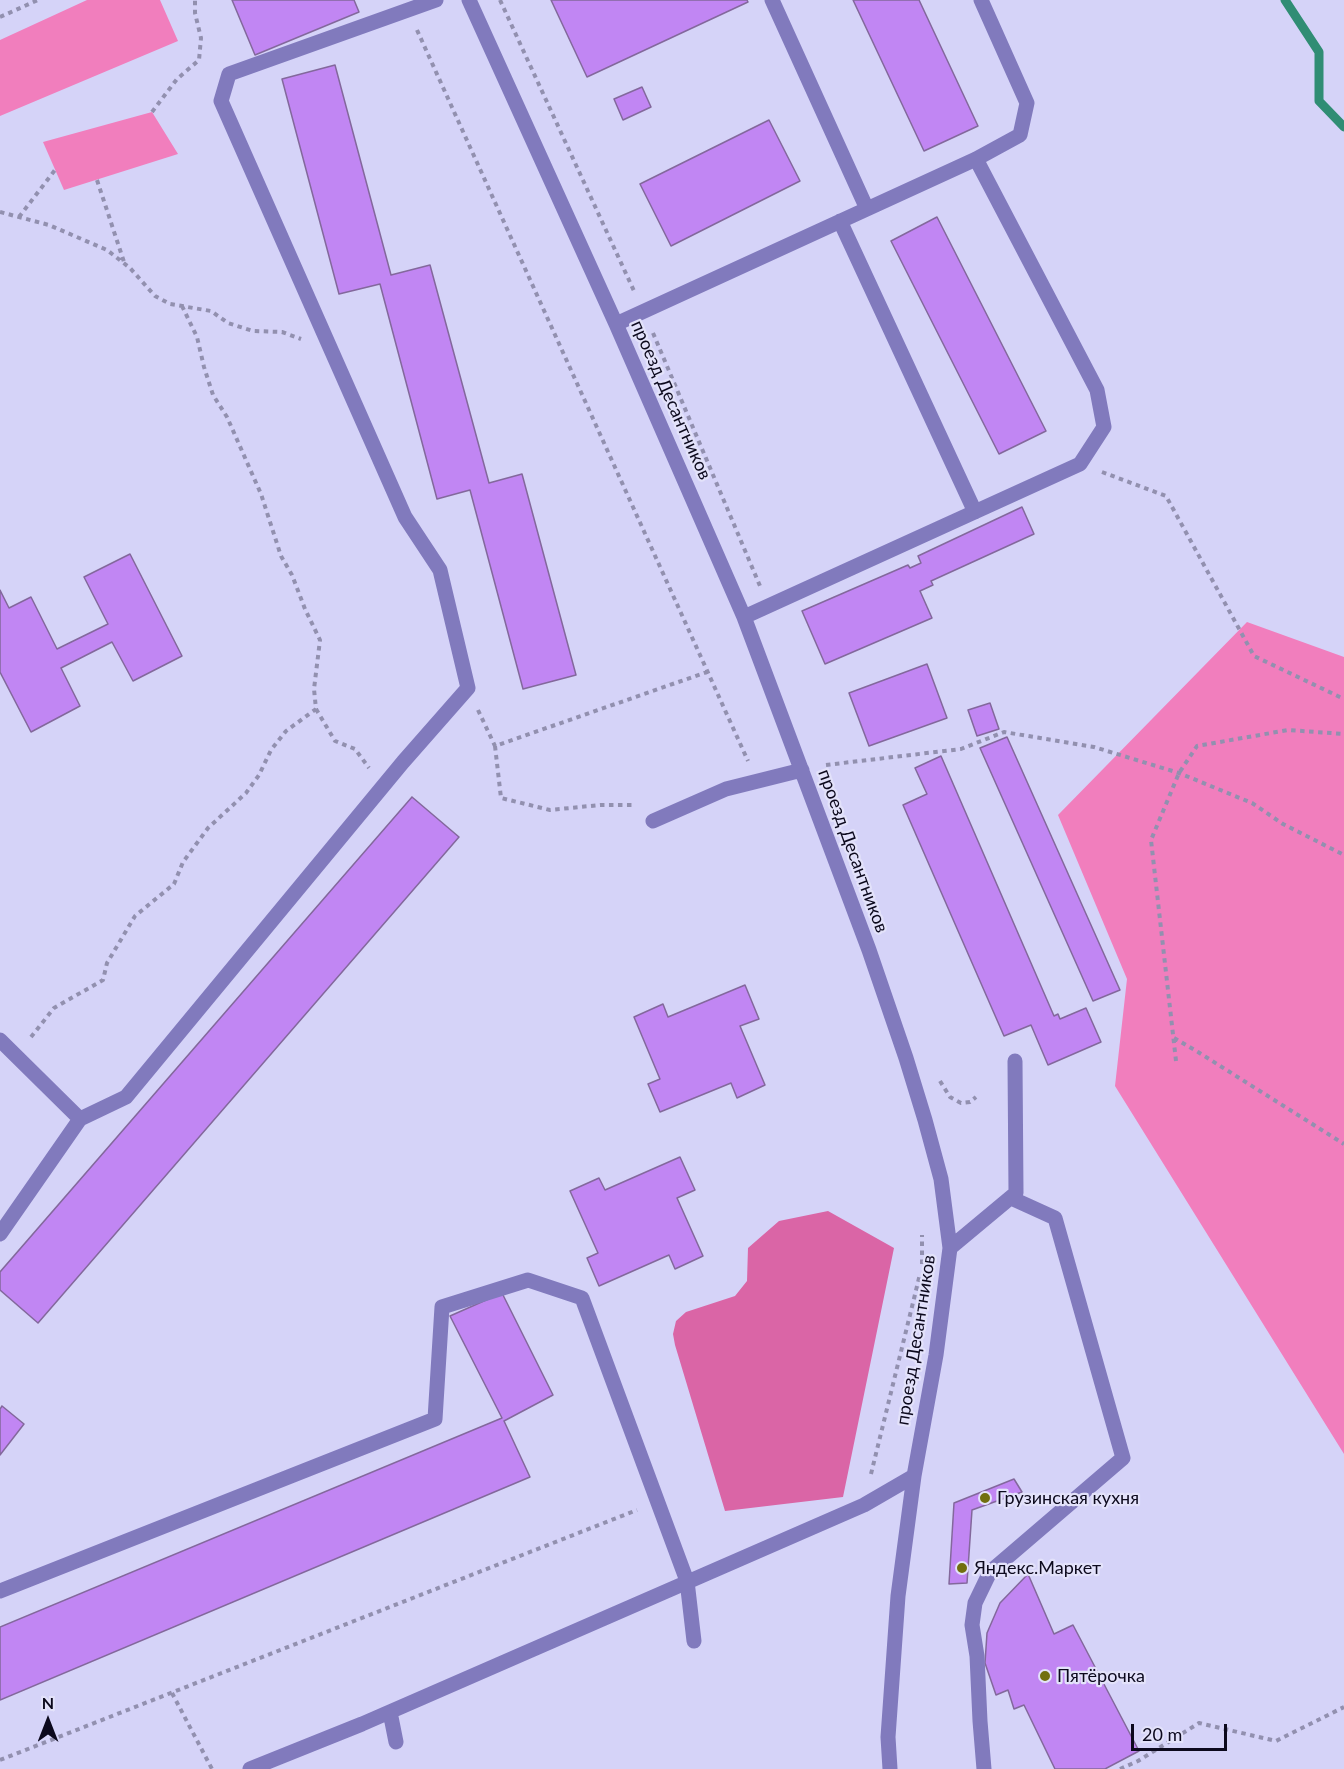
<!DOCTYPE html>
<html>
<head>
<meta charset="utf-8">
<style>
  body { margin:0 }
  #map { position:relative; width:1344px; height:1769px; overflow:hidden; background:#d5d3f8; font-family:Lato,sans-serif }
  canvas { display:block }
  .north { position:absolute; left:18px; top:1691px; width:60px; height:60px; -webkit-text-stroke:4px #e3e2fa; paint-order:stroke; rotate:0deg; font-size:16px; font-weight:700; line-height:24px; text-align:center; color:#0c091d }
  .north::after { content:''; display:block; margin:auto; width:21px; height:27px; background:#0c091d; clip-path:polygon(50% 0,100% 100%,50% 72%,0 100%) }
  .scale { position:absolute; left:1131px; top:1724px; width:96px; height:27px; box-sizing:border-box; border:3px solid #0c091d; border-top:0; padding-left:8px; font-size:18px; line-height:21px; white-space:nowrap; color:#0c091d; -webkit-text-stroke:4px #e3e2fa; paint-order:stroke }
</style>
</head>
<body>
<div id="map">
<canvas width="1344" height="1769"></canvas>
<div class="north">N</div>
<div class="scale">20 m</div>
</div>
<script>
const context = document.querySelector('canvas').getContext('2d');
context.lineJoin = 'round';
function paint(path, color) {
  context.fillStyle = color;
  context.fill(path, 'evenodd');
}
function shape(rows) {
  const path = new Path2D();
  for (const r of rows) {
    path.moveTo(r[0], r[1]);
    for (let i = 2; i < r.length; i += 2) path.lineTo(r[i], r[i + 1]);
  }
  return path;
}
function stroke(path, color, width, dash) {
  context.strokeStyle = color;
  context.lineWidth = width;
  context.lineCap = dash ? 'butt' : 'round';
  context.setLineDash(dash || []);
  context.stroke(path);
}
function write(font, color, halo, rows, align = 'center') {
  context.font = font + ' Lato,sans-serif';
  context.lineWidth = 4.5;
  context.setLineDash([]);
  context.textBaseline = 'middle';
  context.strokeStyle = halo;
  context.fillStyle = color;
  for (const [text, x, y, turn = 0] of rows) {
    context.save();
    context.translate(x, y);
    context.rotate((+turn || 0) * Math.PI / 180);
    context.textAlign = isNaN(turn) ? turn : align;
    if (halo) context.strokeText(text, 0, 0);
    context.fillText(text, 0, 0);
    context.restore();
  }
}
const green = shape([
  [87,0,160,0,178,41,0,116,0,40],
  [152,112,178,154,64,190,43,142],
  [1247,622,1344,657,1344,1454,1115,1086,1127,979,1058,815]
]);
const forest = shape([
  [828,1211,894,1248,843,1497,725,1511,675,1345,673,1334,676,1321,686,1312,735,1296,747,1281,748,1248,779,1221]
]);
const stream = shape([
  [1285,0,1319,52,1319,101,1344,127]
]);
const building = shape([
  [232,0,354,0,359,12,255,55,232,0],
  [551,0,747,0,748,2,587,77,551,0],
  [853,0,919,0,978,126,924,151,853,0],
  [335,65,391,275,430,265,489,483,522,474,576,675,523,689,470,490,437,499,380,284,339,294,282,79,335,65],
  [642,87,651,107,623,120,614,99,642,87],
  [769,120,800,181,671,246,640,184,769,120],
  [937,217,1046,431,999,454,891,241,937,217],
  [1022,507,1034,534,931,581,933,585,920,591,932,618,825,664,802,611,908,565,910,568,921,563,918,556,1022,507],
  [130,554,182,656,133,681,112,642,61,668,80,706,31,732,0,672,0,590,9,608,31,597,57,649,108,624,84,577,130,554],
  [927,664,947,718,869,746,849,693,927,664],
  [990,703,999,729,977,736,968,710,990,703],
  [1007,737,1120,990,1093,1001,980,748,1007,737],
  [941,756,1054,1016,1058,1014,1060,1019,1086,1008,1101,1042,1048,1065,1031,1025,1004,1036,903,805,927,794,915,768,941,756],
  [412,797,459,837,38,1323,0,1290,0,1272,412,797],
  [745,985,759,1019,740,1026,765,1085,737,1098,731,1083,660,1112,648,1084,660,1079,634,1017,663,1004,668,1017,745,985],
  [680,1157,695,1190,677,1198,703,1256,675,1269,669,1255,599,1286,587,1258,598,1253,570,1191,599,1178,605,1190,680,1157],
  [502,1293,553,1395,504,1421,530,1477,0,1700,0,1627,502,1418,450,1316,502,1293],
  [2,1406,24,1424,0,1455,0,1409,2,1406],
  [1014,1479,1022,1492,972,1510,967,1583,949,1584,954,1503,1014,1479],
  [1028,1574,1054,1634,1073,1625,1139,1751,1105,1769,1055,1769,1024,1705,1014,1709,1008,1690,996,1695,985,1663,987,1633,1000,1603,1028,1574]
]);
const path = shape([
  [500,0,634,291],
  [0,17,38,0],
  [417,30,748,761],
  [152,112,177,79,199,60,201,38,195,13,195,0],
  [97,180,124,262],
  [0,212,49,225,107,250,130,268,155,296,170,304,211,311,228,323,253,331,282,332,301,339],
  [19,217,55,170],
  [653,333,760,586],
  [1102,472,1166,496,1254,656,1344,699],
  [316,709,335,741,355,749,369,768],
  [478,710,495,746,707,672],
  [495,746,501,798,550,810,600,805,633,805,635,807],
  [826,765,961,749,1004,732,1094,747,1179,773,1252,803,1283,824,1344,855],
  [31,1037,54,1008,103,980,107,963,135,916,174,884,183,862,208,828,246,793,259,775,271,750,286,731,316,709,314,689,320,640,305,609,292,575,281,556,261,494,227,417,213,395,204,367,197,337,182,306],
  [1174,1038,1198,1052,1344,1144],
  [1176,1061,1151,840,1179,773,1197,746,1288,730,1344,734],
  [940,1081,950,1097,961,1103,970,1102,976,1097],
  [922,1264,922,1235],
  [871,1474,920,1274],
  [172,1693,212,1769],
  [0,1760,637,1510],
  [1120,1769,1138,1761,1199,1723,1276,1741,1344,1707]
]);
const minor = shape([
  [469,0,616,324,744,617,869,950,906,1058,925,1120,941,1179,950,1248,936,1355,914,1476,898,1596,888,1737,890,1769],
  [772,0,867,209],
  [840,221,975,512],
  [616,324,976,159,1020,135,1027,103,981,0],
  [744,617,1080,464,1104,427,1097,390,976,159],
  [653,821,726,789,802,770],
  [0,1040,80,1119,126,1097,403,762,468,688,440,570,405,517,221,101,229,74,436,0],
  [0,1234,80,1119],
  [950,1248,1016,1193,1015,1061],
  [0,1591,435,1419,442,1307,528,1280,582,1298,687,1581,694,1641],
  [390,1712,396,1742],
  [250,1769,362,1724,864,1505,914,1476],
  [984,1769,980,1721,977,1656,972,1625,975,1603,990,1572,1123,1458,1055,1218,1011,1198]
]);
const markers = [
  [985,1498,6,"#716f0f"],
  [962,1568,6,"#716f0f"],
  [1045,1676,6,"#716f0f"]
];
const streetNames = [
  ["проезд Десантников",671,400,66],
  ["проезд Десантников",853,851,70],
  ["проезд Десантников",916,1340,-81]
];
const poiNames = [
  ["Грузинская кухня",997,1498],
  ["Яндекс.Маркет",974,1568],
  ["Пятёрочка",1057,1676]
];
paint(green, '#f17ebd');
paint(forest, '#da65a6');
stroke(stream, '#308d74', 9);
paint(building, '#c186f3');
stroke(building, '#83689c', 1.5);
stroke(path, '#9290af', 4, [4.5, 4.5]);
stroke(minor, '#817abd', 15);
for (const [x, y, r, color] of markers) {
  const dot = new Path2D();
  dot.arc(x, y, r, 0, 2 * Math.PI);
  context.fillStyle = color;
  context.fill(dot);
  stroke(dot, '#e3e2fa', 2);
}
write('18px', '#0c091d', '#e3e2fa', streetNames);
write('18px', '#0c091d', '#e3e2fa', poiNames, 'left');
</script>
</body>
</html>
